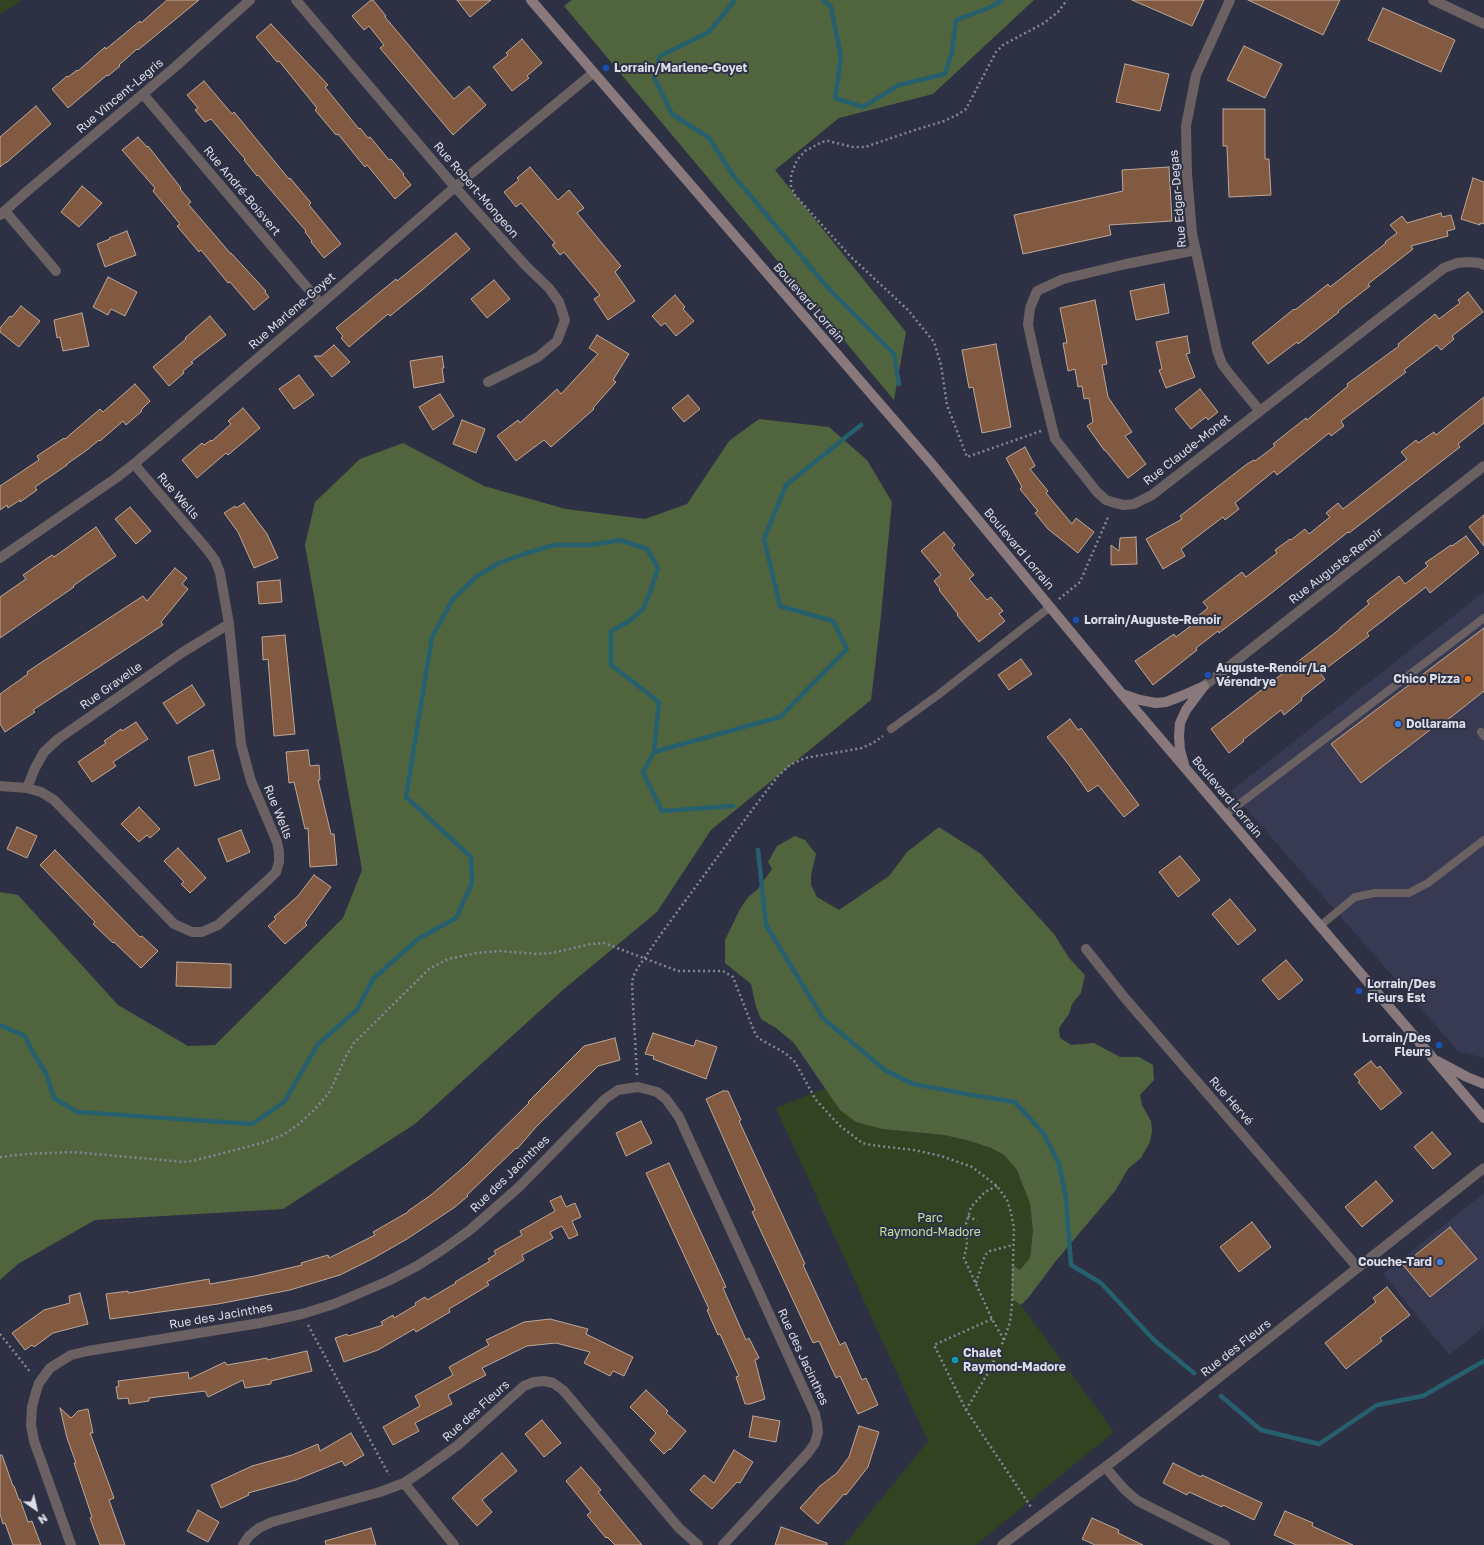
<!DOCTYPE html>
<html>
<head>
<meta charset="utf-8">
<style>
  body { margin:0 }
  #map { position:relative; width:1484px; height:1545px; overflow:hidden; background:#2e3143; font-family:"Golos Text",sans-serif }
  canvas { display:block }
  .north { position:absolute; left:16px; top:1489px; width:40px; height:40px; -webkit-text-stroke:3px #2e3143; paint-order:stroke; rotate:146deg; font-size:11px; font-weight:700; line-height:16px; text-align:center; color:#dbdde8 }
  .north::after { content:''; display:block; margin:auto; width:14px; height:18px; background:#dbdde8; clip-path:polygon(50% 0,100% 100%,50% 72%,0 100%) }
</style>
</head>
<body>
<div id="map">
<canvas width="1484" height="1545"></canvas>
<div class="north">N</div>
</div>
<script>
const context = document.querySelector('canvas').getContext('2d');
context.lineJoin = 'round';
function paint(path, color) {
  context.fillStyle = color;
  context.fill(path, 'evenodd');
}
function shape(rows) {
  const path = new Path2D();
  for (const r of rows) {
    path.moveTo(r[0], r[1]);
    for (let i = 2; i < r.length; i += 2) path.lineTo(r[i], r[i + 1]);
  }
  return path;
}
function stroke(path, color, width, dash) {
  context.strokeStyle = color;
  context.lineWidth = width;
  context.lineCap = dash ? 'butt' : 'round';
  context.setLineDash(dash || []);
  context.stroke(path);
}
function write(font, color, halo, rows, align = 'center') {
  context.font = font + ' "Golos Text",sans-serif';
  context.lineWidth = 4;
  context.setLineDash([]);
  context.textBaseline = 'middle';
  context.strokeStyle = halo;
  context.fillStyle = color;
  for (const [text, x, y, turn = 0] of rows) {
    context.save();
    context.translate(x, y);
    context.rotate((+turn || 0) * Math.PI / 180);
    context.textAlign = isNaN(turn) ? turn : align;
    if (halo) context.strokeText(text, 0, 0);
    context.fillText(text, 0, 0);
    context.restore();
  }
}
const built = shape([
  [1484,592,1484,1058,1458,1051,1231,791],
  [1484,1193,1484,1327,1449,1355,1383,1274]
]);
const green = shape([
  [0,0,23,0,0,14],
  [826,1088,840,1110,882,1129,944,1135,970,1141,991,1148,1004,1155,1017,1170,1030,1204,1033,1231,1030,1258,1020,1270,1012,1266,1012,1299,1021,1305,1114,1432,976,1545,844,1545,928,1441,776,1108]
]);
const forest = shape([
  [572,0,1034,0,933,94,839,118,775,170,906,332,894,400,564,6],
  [759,419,829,427,867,460,892,502,880,625,871,700,711,830,657,912,564,989,415,1124,283,1209,95,1220,18,1264,0,1280,0,892,18,895,118,1005,188,1046,215,1045,343,918,362,870,305,545,315,502,360,459,403,443,484,486,566,509,645,519,687,504,729,441],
  [939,827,981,854,1054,934,1069,958,1085,975,1081,993,1072,1004,1069,1014,1059,1028,1060,1038,1071,1045,1094,1043,1120,1057,1139,1057,1153,1065,1154,1080,1140,1095,1142,1105,1151,1121,1152,1131,1150,1142,1141,1158,1128,1169,1115,1191,1055,1262,1029,1297,1021,1305,1012,1299,1012,1265,1020,1270,1030,1258,1033,1231,1030,1204,1017,1170,1004,1155,991,1148,970,1141,944,1135,882,1129,856,1122,840,1110,794,1043,776,1028,761,1019,756,1007,751,984,725,963,725,940,740,909,749,896,757,890,772,869,768,862,777,846,795,836,805,840,816,854,811,875,811,885,817,897,839,910,889,876,907,852]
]);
const stream = shape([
  [735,0,709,32,660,56,654,77,672,114,709,138,733,175,829,289,894,354,899,384],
  [823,0,831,7,841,57,835,98,863,107,899,85,945,74,952,52,956,20,991,7,1002,0],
  [654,752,780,717,847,649,833,621,780,606,764,539,786,485,861,425],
  [758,850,766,925,823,1018,885,1070,913,1084,972,1095,1015,1102,1044,1134,1059,1164,1066,1199,1071,1265,1101,1283,1154,1340,1194,1373],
  [0,1025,25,1036,32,1051,46,1073,54,1098,77,1112,252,1124,284,1102,318,1044,357,1010,373,979,418,939,456,918,472,883,471,857,406,797,432,637,453,599,476,577,499,563,524,554,554,545,590,545,620,540,647,549,658,568,651,590,643,609,628,622,611,631,611,665,659,702,654,752,643,772,662,811,733,806],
  [1221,1396,1261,1430,1319,1444,1377,1405,1423,1396,1484,1361]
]);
const building = shape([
  [167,0,199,0,138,50,137,49,119,65,120,66,108,76,107,75,68,108,52,89,67,76,68,77,77,70,78,71,105,47,106,49,140,21,141,23,167,0],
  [371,0,373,0,386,16,385,17,454,99,469,86,486,105,453,135,380,48,384,45,369,26,364,30,352,16,371,0],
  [457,0,491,0,470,17,457,0],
  [1132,0,1204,0,1192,26,1132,0],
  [1248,0,1340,0,1323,35,1248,0],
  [1383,8,1455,40,1441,72,1368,40,1383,8],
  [271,24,328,85,325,87,359,129,360,128,368,138,370,137,389,160,391,159,404,174,403,175,411,185,395,199,367,165,365,167,338,134,336,135,315,110,317,108,279,61,277,62,256,37,271,24],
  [522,39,542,63,527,76,529,78,512,91,493,67,508,55,506,53,522,39],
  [1244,46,1282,64,1265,98,1227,80,1244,46],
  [1125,64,1169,74,1160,111,1116,102,1125,64],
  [204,81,232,114,234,112,289,179,290,178,311,203,309,205,341,244,324,258,311,242,312,241,305,232,306,231,258,175,257,176,244,160,245,159,211,119,205,122,195,110,198,108,187,95,204,81],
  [36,106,51,124,6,163,6,162,0,167,0,137,36,106],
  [1223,109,1265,109,1265,159,1269,159,1271,195,1229,197,1227,146,1223,146,1223,109],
  [138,137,147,147,148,146,181,188,180,189,191,202,188,204,231,254,231,253,266,291,265,292,269,297,254,310,230,282,228,283,201,250,199,252,177,226,180,224,153,191,155,188,122,150,138,137],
  [530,167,558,200,569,190,584,208,577,213,621,266,615,272,635,301,608,320,594,299,600,295,564,252,560,255,552,245,555,243,521,203,516,207,504,192,519,180,517,178,530,167],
  [1169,167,1172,221,1109,225,1111,235,1023,254,1014,215,1123,191,1122,170,1169,167],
  [1473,178,1484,182,1484,224,1480,223,1480,225,1461,219,1473,178],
  [82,186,102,203,79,227,61,212,82,186],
  [1441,213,1442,217,1451,215,1455,229,1447,231,1448,236,1411,246,1413,249,1368,284,1370,286,1338,311,1339,312,1298,344,1297,342,1268,364,1252,343,1294,309,1295,310,1328,284,1330,287,1386,243,1385,242,1397,233,1390,225,1402,216,1407,223,1441,213],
  [127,231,136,255,105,267,97,244,110,239,109,238,127,231],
  [456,233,470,249,422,290,390,316,388,314,349,347,341,338,343,336,336,328,396,279,397,281,456,233],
  [108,277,137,292,125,316,111,309,108,315,93,307,108,277],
  [494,280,510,299,487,318,471,299,494,280],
  [1164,284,1169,313,1136,320,1130,291,1164,284],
  [1468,292,1483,312,1452,336,1454,339,1441,350,1437,345,1404,370,1406,372,1341,421,1344,426,1331,436,1329,433,1277,475,1274,471,1235,503,1239,509,1225,520,1223,517,1181,549,1185,556,1163,569,1146,539,1182,519,1180,516,1247,464,1254,460,1255,461,1275,446,1273,444,1306,418,1307,420,1348,386,1347,384,1399,346,1398,344,1435,314,1439,319,1460,303,1458,300,1468,292],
  [675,295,685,307,683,309,694,321,676,336,665,323,661,326,652,316,675,295],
  [1095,300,1107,364,1102,365,1108,397,1132,432,1125,436,1146,464,1128,478,1105,450,1104,450,1087,426,1093,422,1089,398,1084,399,1082,386,1078,387,1075,369,1068,371,1063,343,1067,343,1060,308,1095,300],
  [21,306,40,321,19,347,0,332,0,328,10,316,12,317,21,306],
  [82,313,89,346,63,351,60,337,57,338,54,320,82,313],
  [210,316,226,335,191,362,193,363,183,371,184,373,169,386,153,367,186,339,185,338,210,316],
  [597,335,629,354,613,380,616,382,593,408,594,409,551,447,544,440,516,461,497,436,518,420,520,423,557,389,561,394,598,354,589,348,597,335],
  [1187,336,1190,353,1186,354,1195,377,1166,388,1159,370,1162,369,1156,342,1187,336],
  [996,344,1011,427,982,433,973,387,969,388,962,350,996,344],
  [334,345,350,362,332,377,314,356,321,356,334,345],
  [442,356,444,368,442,368,444,382,414,388,410,361,442,356],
  [299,375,314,395,294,409,279,389,299,375],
  [135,384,150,401,141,410,142,411,126,425,123,421,100,441,99,440,87,450,67,464,67,465,35,487,37,490,20,502,20,500,8,508,7,505,0,510,0,486,39,460,37,456,64,438,65,439,100,409,103,412,135,384],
  [1200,389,1218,412,1208,420,1206,417,1191,429,1175,409,1200,389],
  [440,394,454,416,433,430,419,407,440,394],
  [688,395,700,409,684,422,672,408,688,395],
  [1484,397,1484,423,1458,444,1460,447,1349,533,1348,532,1269,595,1219,633,1218,631,1196,648,1197,650,1153,685,1135,661,1174,634,1176,637,1200,619,1198,616,1208,608,1203,602,1242,572,1246,577,1277,553,1275,550,1290,539,1291,540,1305,529,1309,534,1330,517,1326,513,1338,503,1343,509,1407,459,1401,452,1416,440,1418,443,1434,432,1436,435,1484,397],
  [243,408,260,428,228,455,226,453,197,478,182,460,202,443,204,445,211,440,212,441,231,424,228,421,243,408],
  [462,420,485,429,476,453,453,444,462,420],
  [1025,447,1035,466,1030,469,1048,491,1046,493,1072,524,1076,518,1094,532,1078,553,1048,529,1035,513,1038,511,1020,489,1022,487,1006,458,1025,447],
  [244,503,267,534,278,558,254,568,238,532,224,513,235,506,236,508,244,503],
  [130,507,151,531,136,544,115,519,130,507],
  [1484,515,1484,546,1469,527,1484,515],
  [96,527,116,556,73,586,74,587,0,638,0,597,26,579,23,575,52,555,54,557,96,527],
  [944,532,955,545,952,548,974,575,969,579,987,600,991,597,1003,611,999,614,1005,621,979,642,957,615,958,614,939,590,940,589,934,581,941,575,921,551,944,532],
  [1466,536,1479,553,1430,593,1426,587,1367,633,1369,636,1320,673,1325,679,1301,698,1302,700,1284,715,1281,710,1243,740,1244,741,1229,753,1211,729,1340,629,1340,628,1369,604,1367,601,1399,576,1405,584,1428,566,1425,563,1451,545,1452,546,1466,536],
  [1136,537,1137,564,1111,565,1111,545,1119,551,1120,538,1136,537],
  [175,568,187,578,182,584,188,589,161,622,163,625,33,710,35,712,5,732,0,724,0,694,28,674,27,672,42,662,143,596,147,601,175,568],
  [280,580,282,602,259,604,257,582,280,580],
  [1484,628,1484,691,1441,725,1439,723,1361,783,1331,744,1484,628],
  [285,635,295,734,274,736,268,659,263,660,262,637,285,635],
  [1021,659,1032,674,1009,690,998,675,1021,659],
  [192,685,205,705,177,724,163,703,192,685],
  [1070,719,1078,730,1081,728,1139,805,1124,817,1098,785,1088,792,1069,765,1047,737,1070,719],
  [136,722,148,739,113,762,116,766,92,782,78,762,106,743,104,741,121,729,122,731,136,722],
  [213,750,220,779,195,786,188,757,213,750],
  [308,750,310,766,319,765,320,780,318,780,331,834,334,834,337,865,310,867,308,828,305,829,294,782,289,783,286,752,308,750],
  [139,807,160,829,150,838,147,835,139,842,121,824,139,807],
  [17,827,37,836,27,858,7,849,17,827],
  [241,830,250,852,227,862,218,839,241,830],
  [178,848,206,878,190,893,181,884,184,882,164,861,178,848],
  [55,850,140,937,142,936,158,951,141,968,114,942,113,943,93,924,95,922,40,865,55,850],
  [1180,856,1200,880,1178,897,1159,872,1180,856],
  [314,875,331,887,305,923,307,925,285,944,268,926,276,919,274,917,298,896,314,875],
  [1230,899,1256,930,1238,945,1212,914,1230,899],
  [1286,960,1303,980,1279,1000,1262,980,1286,960],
  [177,962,231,964,231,988,176,986,177,962],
  [653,1033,693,1046,694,1046,696,1040,717,1047,706,1079,653,1059,654,1056,645,1054,653,1033],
  [615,1038,620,1060,598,1066,536,1127,517,1149,516,1148,467,1195,468,1196,455,1207,407,1239,372,1259,340,1275,290,1290,218,1304,110,1319,106,1294,128,1291,128,1293,209,1279,210,1284,255,1276,302,1265,301,1263,328,1255,329,1258,375,1235,373,1232,408,1212,408,1211,431,1195,465,1166,529,1103,528,1102,584,1046,615,1038],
  [1371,1061,1377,1068,1380,1066,1402,1093,1381,1110,1358,1082,1360,1081,1354,1074,1371,1061],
  [723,1091,728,1091,741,1120,739,1121,805,1264,803,1265,840,1345,845,1342,862,1380,866,1378,878,1405,858,1414,840,1376,836,1378,819,1341,813,1343,752,1212,755,1210,706,1099,723,1091],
  [641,1121,652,1143,626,1156,616,1133,641,1121],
  [1432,1132,1451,1154,1433,1169,1414,1147,1432,1132],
  [669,1163,726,1287,723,1288,746,1340,749,1338,759,1358,755,1360,765,1399,750,1404,745,1404,736,1377,739,1376,720,1334,718,1335,707,1310,709,1309,646,1173,669,1163],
  [1376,1181,1393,1201,1362,1227,1345,1207,1376,1181],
  [561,1196,566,1207,575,1203,581,1217,572,1221,578,1235,569,1239,562,1226,550,1232,553,1238,522,1255,524,1260,487,1282,489,1285,449,1309,450,1312,416,1332,414,1329,378,1350,344,1362,335,1338,347,1334,348,1336,383,1325,381,1322,393,1315,394,1318,416,1305,415,1303,425,1297,427,1300,456,1283,455,1282,490,1261,488,1259,496,1254,494,1251,522,1235,520,1231,555,1211,550,1201,561,1196],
  [1252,1222,1271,1247,1239,1272,1220,1247,1252,1222],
  [1450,1227,1477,1259,1430,1297,1403,1265,1450,1227],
  [1387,1287,1410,1315,1380,1338,1382,1341,1346,1369,1325,1343,1376,1302,1373,1298,1387,1287],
  [80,1293,88,1324,53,1333,34,1347,32,1345,25,1350,12,1333,44,1310,70,1303,69,1296,80,1293],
  [550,1319,588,1329,586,1334,633,1357,624,1376,613,1371,610,1376,584,1363,590,1352,556,1343,527,1346,482,1368,486,1375,448,1395,452,1404,415,1423,419,1431,393,1445,383,1427,420,1406,415,1396,453,1375,449,1367,489,1345,486,1340,524,1322,550,1319],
  [307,1351,312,1371,271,1381,271,1384,245,1388,243,1380,208,1397,205,1391,149,1398,149,1401,129,1404,128,1398,118,1399,116,1387,119,1386,118,1381,188,1372,189,1379,225,1362,227,1365,267,1358,267,1360,307,1351],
  [646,1390,668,1411,666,1413,686,1431,670,1450,669,1449,664,1454,650,1440,656,1433,630,1407,646,1390],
  [60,1408,71,1418,78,1411,88,1409,93,1433,90,1433,114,1498,109,1500,125,1545,100,1545,90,1518,92,1517,74,1463,76,1463,67,1438,60,1408],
  [753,1416,780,1421,776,1442,749,1437,753,1416],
  [542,1420,561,1443,544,1457,525,1434,542,1420],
  [859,1426,879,1432,868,1467,846,1495,844,1494,818,1524,800,1508,820,1486,837,1473,849,1457,859,1426],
  [351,1433,364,1455,345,1466,342,1461,296,1480,248,1493,249,1495,221,1508,211,1485,252,1466,292,1455,318,1444,320,1451,351,1433],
  [734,1450,753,1462,740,1483,737,1482,712,1509,690,1490,704,1475,714,1483,734,1450],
  [502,1453,517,1471,482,1500,492,1512,477,1526,452,1498,502,1453],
  [0,1455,2,1455,13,1486,14,1486,19,1500,20,1499,28,1522,32,1521,41,1545,13,1545,5,1523,3,1524,0,1514,0,1455],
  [1173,1463,1201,1477,1202,1475,1262,1503,1254,1520,1223,1505,1222,1507,1189,1492,1187,1495,1163,1483,1173,1463],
  [581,1467,601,1490,598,1492,642,1545,615,1545,607,1537,606,1538,587,1515,591,1512,566,1481,581,1467],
  [198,1510,219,1522,208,1542,187,1531,198,1510],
  [1285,1511,1313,1523,1312,1526,1353,1545,1296,1545,1274,1535,1285,1511],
  [1092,1518,1119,1530,1118,1533,1143,1545,1095,1545,1082,1539,1092,1518],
  [781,1527,827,1543,827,1545,775,1545,781,1527],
  [371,1528,376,1545,326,1545,325,1541,371,1528]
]);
const path = shape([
  [1041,431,967,457,947,405,941,365,934,342,908,310,850,256,795,195,791,186,791,175,797,160,805,151,822,142,828,141,853,147,865,147,912,131,944,121,957,115,966,109,996,52,1003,45,1044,23,1058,12,1067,0],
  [1059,599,1080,582,1109,515],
  [637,1075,632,985,633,977,637,969,661,934,749,814,778,776,790,765,805,758,862,748,873,743,883,736],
  [0,1157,26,1154,73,1152,184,1162,192,1161,262,1143,283,1135,299,1124,315,1109,329,1093,346,1056,354,1043,429,969,448,959,477,953,500,951,537,954,552,953,591,944,604,943,678,971,723,971,733,977,754,1031,758,1038,785,1053,795,1062,816,1100,840,1126,852,1135,862,1143,871,1145,914,1150,941,1156,972,1167,997,1186,1007,1200,1010,1209,1014,1227,1012,1305,1010,1322,1004,1340,988,1373,966,1410],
  [997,1186,985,1192,971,1207,966,1224,967,1245,964,1258,992,1319,1004,1340],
  [968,1216,977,1221],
  [976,1283,985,1255,990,1251,1013,1245],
  [992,1319,934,1345,966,1410,1031,1507],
  [308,1325,389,1475],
  [0,1334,31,1373]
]);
const lane = shape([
  [891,729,938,695,1050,607],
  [1481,732,1484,736],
  [1225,815,1484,618],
  [1320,926,1355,897,1375,893,1409,893,1428,883,1484,840]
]);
const street = shape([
  [296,0,455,187,526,266,549,288,559,302,565,320,557,341,538,357,488,382],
  [1230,0,1196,75,1186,126,1187,174,1192,233,1217,350,1222,364,1231,376,1260,411],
  [1433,0,1484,24],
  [143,94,321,304],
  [5,211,56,271],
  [0,215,32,187,175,67,250,0],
  [1196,250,1126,264,1063,279,1037,291,1030,308,1028,325,1038,370,1055,439,1097,492,1106,500,1115,503,1124,505,1134,504,1152,495,1444,268,1457,263,1469,262,1480,263,1484,265],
  [0,558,116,478,134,464,321,304,455,187,593,73],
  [1204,686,1484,466],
  [0,786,27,788,41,792,54,800,174,924,192,932,202,932,218,925,268,880,276,872,279,862,279,852,277,842,251,781,241,744,229,624,220,573,215,560,206,548,134,464],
  [27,788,35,768,44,752,58,739,183,652,229,624],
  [1086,949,1124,997,1358,1268],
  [1105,1467,1125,1490,1138,1501,1225,1545],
  [404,1483,454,1545],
  [71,1545,34,1441,31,1425,32,1407,36,1392,39,1383,50,1368,71,1355,88,1351,260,1323,302,1314,334,1304,388,1281,417,1266,442,1250,470,1230,519,1187,605,1099,618,1090,638,1087,657,1092,666,1099,679,1117,815,1414,817,1423,818,1432,815,1443,808,1453,723,1545],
  [243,1545,249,1536,259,1528,272,1522,380,1492,404,1483,422,1471,458,1445,524,1386,534,1382,544,1381,553,1383,563,1390,679,1528,698,1545],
  [1002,1545,1121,1455,1484,1168]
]);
const secondary = shape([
  [531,0,931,463,1122,694,1484,1118],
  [1122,694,1140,700,1156,703,1166,702,1179,697,1202,687],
  [1184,764,1180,750,1179,736,1180,723,1186,710,1204,686],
  [1437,1061,1467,1077,1484,1084]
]);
const markers = [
  [606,68,4,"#1a4fb4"],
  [1076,620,4,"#1a4fb4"],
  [1208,675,4,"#1a4fb4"],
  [1468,679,4,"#e8710a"],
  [1398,724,4,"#3f7fe0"],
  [1359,991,4,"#1a4fb4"],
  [1439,1045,4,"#1a4fb4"],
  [1440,1262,4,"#3f7fe0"],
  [955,1360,4,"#0f9aa8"]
];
const poiNames = [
  ["Lorrain/Marlene-Goyet",614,68],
  ["Lorrain/Auguste-Renoir",1084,620],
  ["Auguste-Renoir/La",1216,668],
  ["Vérendrye",1216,682],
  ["Chico Pizza",1460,679,"right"],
  ["Dollarama",1406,724],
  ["Lorrain/Des",1367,984],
  ["Fleurs Est",1367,998],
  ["Lorrain/Des",1431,1038,"right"],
  ["Fleurs",1431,1052,"right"],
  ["Couche-Tard",1432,1262,"right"],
  ["Chalet",963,1353],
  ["Raymond-Madore",963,1367]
];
const streetNames = [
  ["Rue Vincent-Legris",120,96,-40],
  ["Rue Robert-Mongeon",476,190,49],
  ["Rue André-Boisvert",242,191,50],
  ["Rue Edgar-Degas",1178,199,-95],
  ["Boulevard Lorrain",809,303,49],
  ["Rue Marlene-Goyet",292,311,-41],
  ["Rue Claude-Monet",1187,450,-38],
  ["Rue Wells",178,496,49],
  ["Boulevard Lorrain",1019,549,50],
  ["Rue Auguste-Renoir",1336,566,-38],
  ["Rue Gravelle",111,686,-35],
  ["Boulevard Lorrain",1227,797,50],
  ["Rue Wells",278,812,68],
  ["Rue Hervé",1231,1101,49],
  ["Rue des Jacinthes",510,1174,-44],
  ["Rue des Jacinthes",221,1316,-10],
  ["Rue des Fleurs",1236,1348,-38],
  ["Rue des Jacinthes",803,1357,65],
  ["Rue des Fleurs",476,1411,-42]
];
const parkNames = [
  ["Parc",930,1218],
  ["Raymond-Madore",930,1232]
];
paint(built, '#373a52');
paint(green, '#314321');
paint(forest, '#50643e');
stroke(stream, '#26606e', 4.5);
paint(building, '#825a41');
stroke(building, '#bda799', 1);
stroke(path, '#848795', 2.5, [2, 3]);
stroke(lane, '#6b6062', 8);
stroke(street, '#6b6062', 10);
stroke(secondary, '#8a797c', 10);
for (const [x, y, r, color] of markers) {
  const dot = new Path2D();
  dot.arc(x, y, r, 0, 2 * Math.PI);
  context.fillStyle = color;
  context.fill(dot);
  stroke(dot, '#2e3143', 1.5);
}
write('bold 12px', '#dbdde8', '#2e3143', poiNames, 'left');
write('12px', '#dbdde8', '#2e3143', streetNames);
write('12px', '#bfe2a1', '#2e3143', parkNames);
</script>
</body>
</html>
